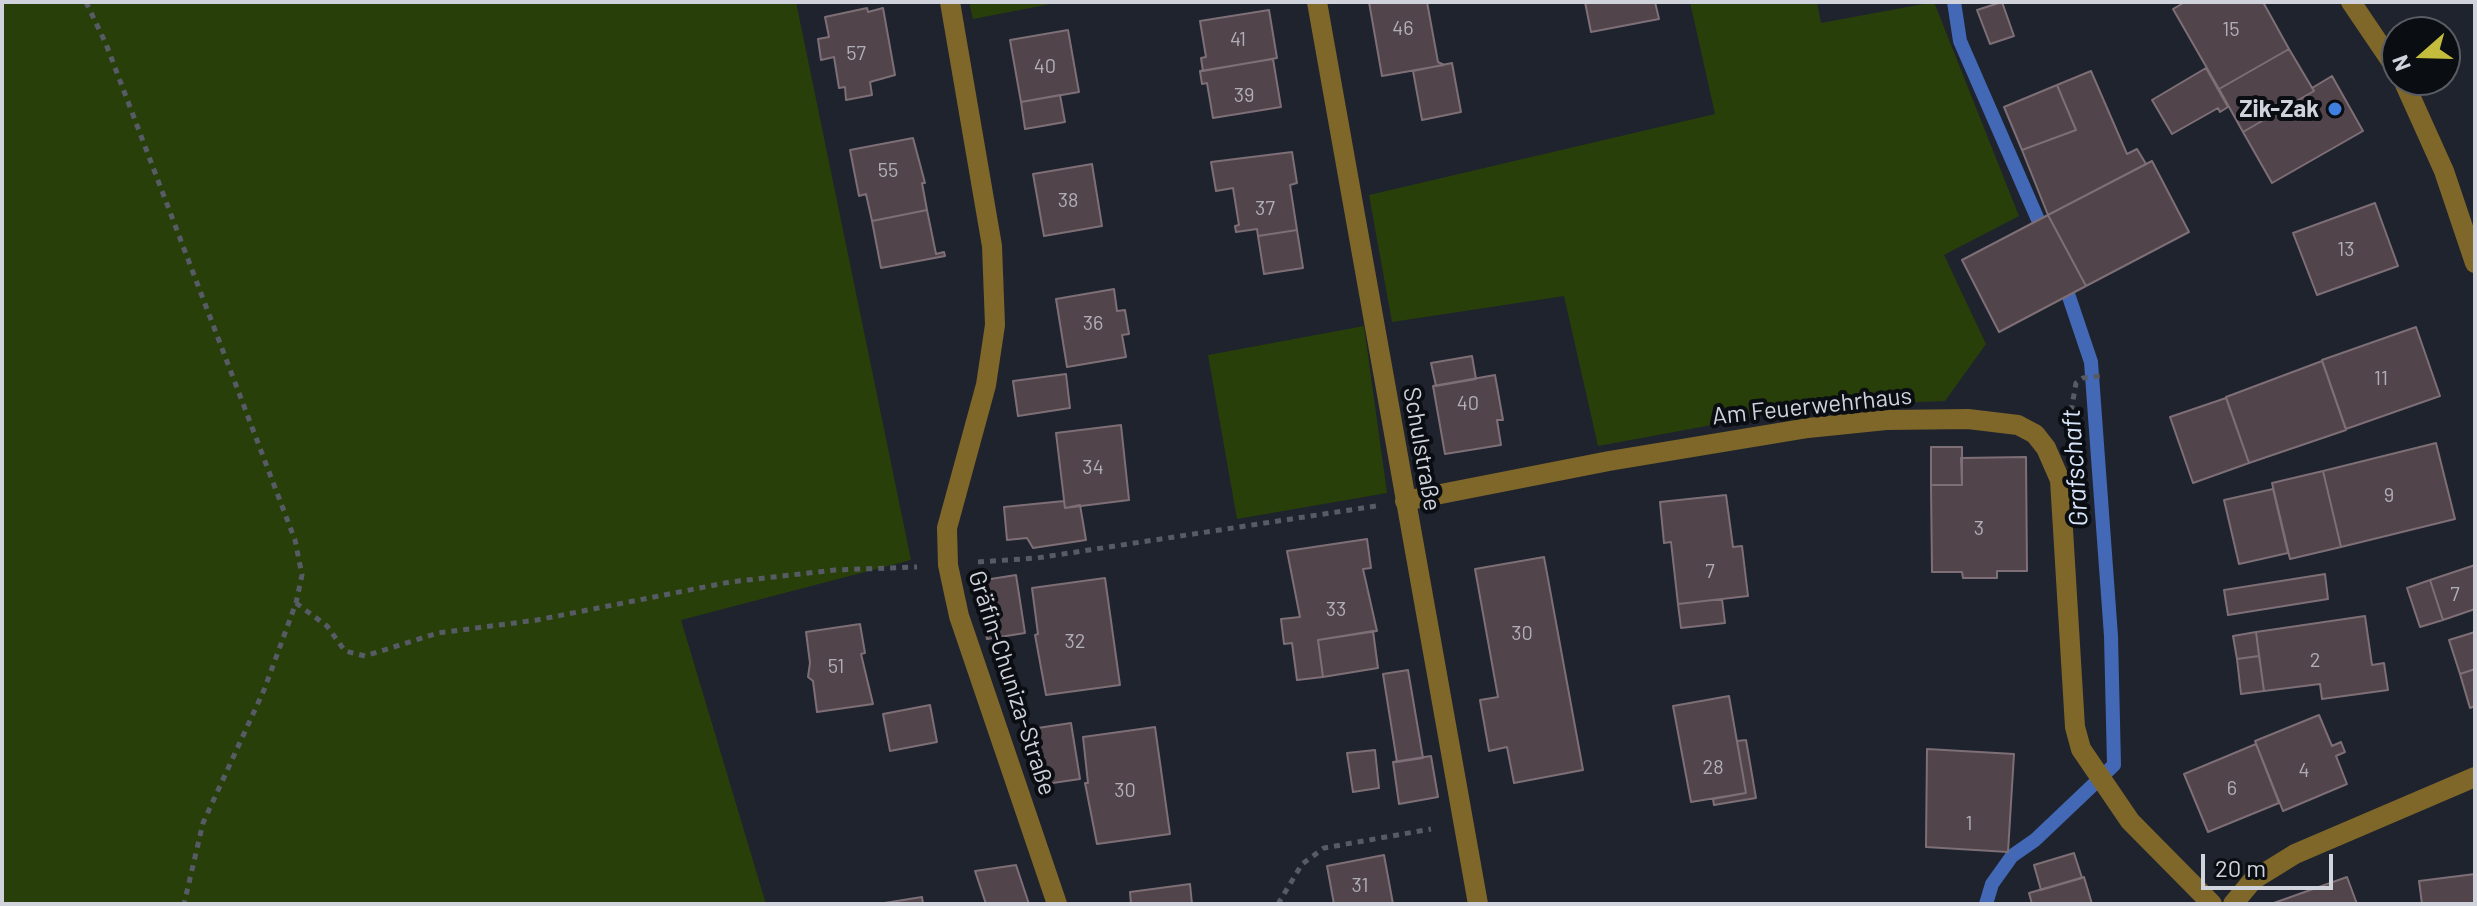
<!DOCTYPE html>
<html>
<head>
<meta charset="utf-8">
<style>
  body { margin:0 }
  #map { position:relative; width:2477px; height:906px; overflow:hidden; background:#1e232e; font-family:Barlow,sans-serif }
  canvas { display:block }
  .frame { position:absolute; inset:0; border:4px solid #d0d3db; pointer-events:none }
  .north { position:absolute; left:2381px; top:16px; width:80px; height:80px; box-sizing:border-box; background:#0a0d12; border:2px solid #595c62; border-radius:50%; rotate:250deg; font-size:22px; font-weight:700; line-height:32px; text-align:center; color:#d0d3db }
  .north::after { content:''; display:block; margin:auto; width:28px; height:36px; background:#c4bc3d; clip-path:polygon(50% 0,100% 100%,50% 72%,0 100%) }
  .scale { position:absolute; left:2201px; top:854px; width:132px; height:36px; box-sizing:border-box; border:4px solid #d0d3db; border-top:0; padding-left:10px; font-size:24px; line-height:28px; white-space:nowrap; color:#d0d3db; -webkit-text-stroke:6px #0a0d12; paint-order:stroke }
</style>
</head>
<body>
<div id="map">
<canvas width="2477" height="906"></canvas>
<div class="frame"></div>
<div class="north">N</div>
<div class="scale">20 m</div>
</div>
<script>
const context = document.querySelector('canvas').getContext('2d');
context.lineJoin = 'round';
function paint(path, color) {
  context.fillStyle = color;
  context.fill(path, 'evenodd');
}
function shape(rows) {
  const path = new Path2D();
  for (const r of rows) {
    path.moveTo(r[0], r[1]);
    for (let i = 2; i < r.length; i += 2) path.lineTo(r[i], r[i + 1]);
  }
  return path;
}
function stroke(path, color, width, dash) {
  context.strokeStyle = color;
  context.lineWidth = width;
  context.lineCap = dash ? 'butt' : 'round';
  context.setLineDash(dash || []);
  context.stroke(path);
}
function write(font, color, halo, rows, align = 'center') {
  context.font = font + ' Barlow,sans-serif';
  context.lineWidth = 8;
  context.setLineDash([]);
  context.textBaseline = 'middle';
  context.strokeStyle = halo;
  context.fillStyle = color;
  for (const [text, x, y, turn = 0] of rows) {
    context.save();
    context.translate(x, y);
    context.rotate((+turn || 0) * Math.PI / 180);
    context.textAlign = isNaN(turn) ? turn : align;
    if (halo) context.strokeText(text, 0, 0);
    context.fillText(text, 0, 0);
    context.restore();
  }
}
const green = shape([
  [2,2,796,2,911,560,681,620,766,904,2,904],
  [969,2,1061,2,973,19],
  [1690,2,1817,2,1821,23,1934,2,2019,216,1944,255,1986,344,1945,401,1815,406,1598,446,1564,296,1392,322,1369,195,1715,114],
  [1364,326,1387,493,1237,519,1208,355]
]);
const stream = shape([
  [1954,2,1960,41,2046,238],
  [1986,904,1992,884,2012,856,2035,840,2114,765,2111,636,2091,362,2063,279]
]);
const building = shape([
  [1369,2,1427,2,1438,62,1444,65,1382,76,1369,2],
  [1585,2,1655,2,1659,19,1591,32,1585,2],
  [2002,2,2014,36,1990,44,1977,10,2002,2],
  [2185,2,2263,2,2289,49,2219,89,2173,9,2185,2],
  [867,8,868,12,883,8,895,75,870,82,872,95,846,100,845,87,839,88,834,57,821,60,818,39,829,37,825,17,867,8],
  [1269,10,1277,58,1203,71,1201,58,1206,57,1200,21,1269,10],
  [1068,30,1079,92,1021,102,1010,40,1068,30],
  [2289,49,2314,91,2243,132,2219,89,2289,49],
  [1273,59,1281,107,1213,118,1207,83,1202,84,1200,71,1273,59],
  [1452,63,1461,112,1422,120,1413,71,1452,63],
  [2206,68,2228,107,2220,112,2218,108,2172,134,2152,100,2206,68],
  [2091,71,2127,154,2137,149,2146,164,2048,215,2022,150,2076,130,2057,85,2091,71],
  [2332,76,2363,131,2272,183,2243,132,2314,91,2312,88,2332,76],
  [2057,85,2076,130,2022,150,2004,107,2057,85],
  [1060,95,1065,122,1025,129,1021,102,1060,95],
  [913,138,925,183,922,183,927,210,872,221,866,194,859,196,850,150,913,138],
  [1292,152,1297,183,1290,185,1297,230,1258,236,1257,229,1236,232,1235,226,1239,225,1233,188,1216,191,1211,162,1292,152],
  [2152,161,2189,232,2086,286,2048,215,2152,161],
  [1092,164,1102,226,1044,236,1033,174,1092,164],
  [2375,203,2398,266,2317,295,2293,233,2375,203],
  [927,210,936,254,944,252,945,256,881,268,872,221,927,210],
  [2048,215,2086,286,1999,332,1962,260,2048,215],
  [1297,230,1303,268,1264,274,1258,236,1297,230],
  [1114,289,1117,311,1125,310,1129,334,1122,335,1126,357,1067,367,1056,299,1114,289],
  [2416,327,2440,396,2346,429,2322,360,2416,327],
  [1472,356,1476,379,1436,386,1431,363,1472,356],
  [2322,361,2346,430,2249,463,2226,397,2322,361],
  [1066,374,1070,408,1018,416,1013,381,1066,374],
  [1495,375,1503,420,1497,420,1501,445,1445,454,1433,386,1495,375],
  [2226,398,2249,463,2193,483,2170,417,2226,398],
  [1121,425,1129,500,1065,508,1056,433,1121,425],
  [2436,443,2455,519,2341,547,2323,471,2436,443],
  [1931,447,1962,447,1962,485,1931,485,1931,447],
  [2026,457,2027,571,1997,571,1997,578,1963,578,1962,572,1932,572,1931,485,1962,485,1961,458,2026,457],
  [2323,471,2341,547,2290,559,2272,483,2323,471],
  [2273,489,2288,553,2239,564,2224,500,2273,489],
  [1726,495,1733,547,1742,546,1748,596,1678,604,1671,542,1664,543,1660,502,1726,495],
  [1064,501,1065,508,1080,505,1086,540,1033,548,1027,538,1007,540,1004,507,1064,501],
  [1367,539,1371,568,1363,569,1377,631,1318,640,1323,677,1297,680,1292,643,1284,644,1281,619,1300,617,1287,551,1367,539],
  [1544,557,1583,770,1514,783,1507,747,1489,751,1480,700,1498,697,1475,569,1544,557],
  [2475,565,2475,609,2443,620,2430,580,2475,565],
  [2325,574,2328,599,2228,615,2224,590,2325,574],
  [1016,575,1025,633,987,639,978,581,1016,575],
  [1105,578,1120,685,1046,695,1035,635,1038,634,1032,588,1105,578],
  [2430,580,2443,620,2420,627,2407,588,2430,580],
  [1722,599,1725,623,1681,628,1678,604,1722,599],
  [2365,616,2372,665,2384,663,2388,690,2322,699,2320,684,2264,691,2256,632,2365,616],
  [860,624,865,653,861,654,873,704,817,712,813,681,808,677,810,663,806,632,860,624],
  [1373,631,1378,668,1323,677,1318,640,1373,631],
  [2256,632,2259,656,2237,659,2233,636,2256,632],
  [2475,632,2475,669,2460,674,2449,640,2475,632],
  [2259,656,2264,691,2241,694,2237,659,2259,656],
  [2475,669,2475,706,2470,708,2460,674,2475,669],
  [1408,670,1423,758,1397,762,1383,674,1408,670],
  [1729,696,1746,793,1691,802,1673,706,1729,696],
  [930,705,937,742,890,751,883,714,930,705],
  [2319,715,2332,746,2341,742,2345,752,2336,756,2347,784,2283,811,2255,741,2319,715],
  [1071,723,1080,779,1039,785,1031,729,1071,723],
  [1155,727,1170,834,1097,844,1085,783,1088,783,1083,737,1155,727],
  [1746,740,1756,798,1714,805,1713,799,1746,793,1737,741,1746,740],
  [2256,744,2279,803,2208,832,2184,774,2256,744],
  [1927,749,2014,754,2008,852,1926,847,1927,749],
  [1375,750,1379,788,1353,792,1347,753,1375,750],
  [1431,756,1438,797,1399,804,1393,762,1431,756],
  [2074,853,2082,878,2041,890,2034,865,2074,853],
  [1384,855,1393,904,1334,904,1327,866,1384,855],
  [1016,865,1029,904,986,904,975,871,1016,865],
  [2475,874,2475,904,2422,904,2419,881,2475,874],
  [2084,877,2092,904,2032,904,2029,893,2084,877],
  [2347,877,2357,904,2271,904,2347,877],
  [1190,884,1192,904,1131,904,1130,892,1190,884],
  [922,897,923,904,878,904,922,897]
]);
const path = shape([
  [86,2,106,44,295,540,302,575,296,603,264,690,203,823,184,904],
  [2069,423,2076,383,2083,378,2100,376],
  [978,562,1037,558,1376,506],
  [296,603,327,626,345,651,365,656,438,633,537,620,730,582,835,570,917,567],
  [1278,904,1302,864,1324,848,1431,829]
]);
const minor = shape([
  [950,2,992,246,995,325,986,385,947,528,948,565,959,616,1057,904],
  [1317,2,1478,904],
  [2351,2,2397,70],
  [2403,80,2444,171,2475,263],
  [1405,501,1609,461,1808,428,1886,420,1968,419,2018,425,2035,434,2046,448,2060,480,2075,727,2081,749,2130,821,2212,904],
  [2233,904,2253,880,2295,854,2475,777]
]);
const markers = [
  [2335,109,8,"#3f7fe0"]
];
const numberNames = [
  ["46",1403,28],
  ["15",2231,29],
  ["41",1238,39],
  ["57",856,53],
  ["40",1045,66],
  ["39",1244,95],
  ["55",888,170],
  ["38",1068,200],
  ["37",1265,208],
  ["13",2346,249],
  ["36",1093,323],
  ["11",2381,378],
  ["40",1468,403],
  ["34",1093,467],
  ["9",2389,495],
  ["3",1979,528],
  ["7",1710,571],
  ["7",2455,594],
  ["33",1336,609],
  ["30",1522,633],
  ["32",1075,641],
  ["2",2315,660],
  ["51",836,666],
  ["28",1713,767],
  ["4",2304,770],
  ["6",2232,788],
  ["30",1125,790],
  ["1",1969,823],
  ["31",1360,885]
];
const poiNames = [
  ["Zik-Zak",2319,109]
];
const streetNames = [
  ["Am Feuerwehrhaus",1812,406,-6],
  ["Schulstraße",1422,449,80],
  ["Gräfin-Chuniza-Straße",1012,683,72]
];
const waterNames = [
  ["Grafschaft",2075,468,-94]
];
paint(green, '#293f0a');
stroke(stream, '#4368b5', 14);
paint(building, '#51444b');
stroke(building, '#7e6f76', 2);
stroke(path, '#575b65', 5, [6, 6]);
stroke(minor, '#7f672a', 20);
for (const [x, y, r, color] of markers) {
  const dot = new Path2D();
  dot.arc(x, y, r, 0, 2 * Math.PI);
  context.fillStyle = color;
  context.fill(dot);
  stroke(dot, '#0a0d12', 3);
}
write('20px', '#b0afb7', null, numberNames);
write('bold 24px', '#d0d3db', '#0a0d12', poiNames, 'right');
write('24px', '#d0d3db', '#0a0d12', streetNames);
write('italic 26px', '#d8e4f9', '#0a0d12', waterNames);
</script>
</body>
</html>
